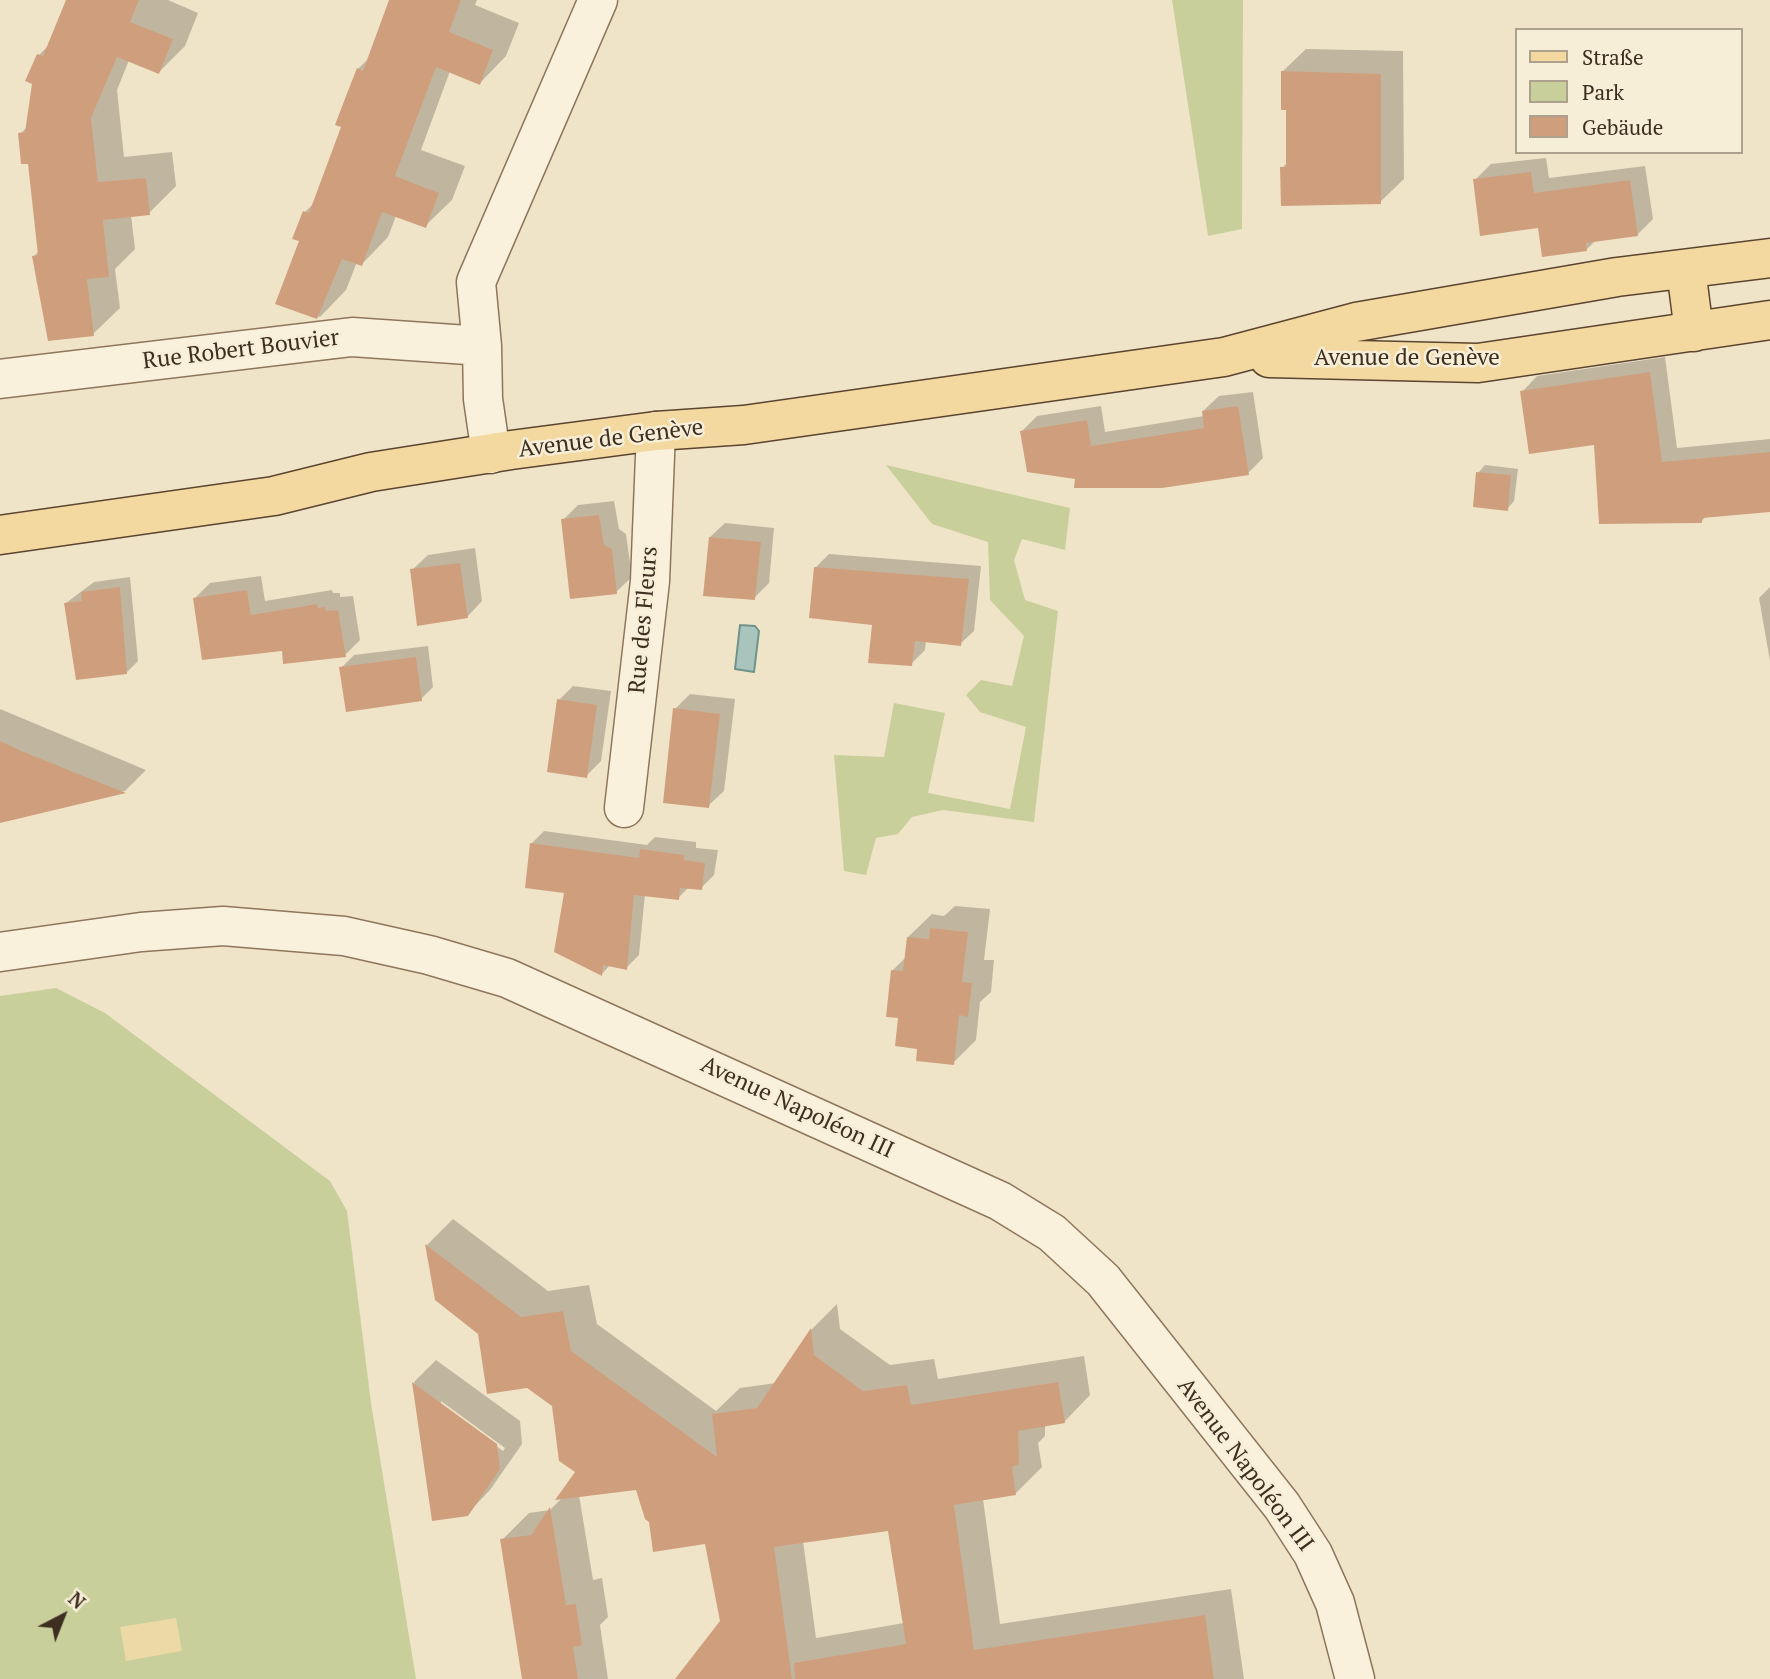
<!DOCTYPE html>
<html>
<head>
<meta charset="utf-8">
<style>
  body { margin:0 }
  #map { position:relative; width:1770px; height:1679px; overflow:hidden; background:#f0e4c8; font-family:"PT Serif",serif }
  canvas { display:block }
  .legend { position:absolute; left:1515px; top:28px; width:228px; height:126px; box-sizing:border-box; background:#f7eed8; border:2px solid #ada18e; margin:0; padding:9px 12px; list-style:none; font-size:21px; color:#3d2e20 }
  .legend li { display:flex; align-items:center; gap:14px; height:35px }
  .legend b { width:35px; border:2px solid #ada18e }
  .north { position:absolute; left:28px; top:1581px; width:70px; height:70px; -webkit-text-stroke:5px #f7eed8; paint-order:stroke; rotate:42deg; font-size:19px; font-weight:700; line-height:28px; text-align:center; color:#3d2e20 }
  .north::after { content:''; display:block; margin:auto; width:24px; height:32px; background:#3d2e20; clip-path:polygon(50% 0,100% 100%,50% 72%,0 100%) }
</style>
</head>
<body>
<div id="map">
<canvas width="1770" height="1679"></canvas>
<ul class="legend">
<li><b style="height:9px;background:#f3d9a0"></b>Straße</li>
<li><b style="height:19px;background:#c9cf9b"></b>Park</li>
<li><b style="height:19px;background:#cf9f7d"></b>Gebäude</li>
</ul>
<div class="north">N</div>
</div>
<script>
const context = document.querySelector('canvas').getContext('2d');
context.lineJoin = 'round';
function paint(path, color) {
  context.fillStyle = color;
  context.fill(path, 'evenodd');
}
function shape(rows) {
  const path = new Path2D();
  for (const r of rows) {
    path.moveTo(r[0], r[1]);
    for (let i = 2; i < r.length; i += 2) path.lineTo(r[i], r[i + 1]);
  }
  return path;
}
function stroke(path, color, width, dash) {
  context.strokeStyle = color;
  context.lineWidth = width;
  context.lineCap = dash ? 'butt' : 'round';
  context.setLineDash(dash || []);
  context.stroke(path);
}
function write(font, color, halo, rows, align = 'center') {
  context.font = font + ' "PT Serif",serif';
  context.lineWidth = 5;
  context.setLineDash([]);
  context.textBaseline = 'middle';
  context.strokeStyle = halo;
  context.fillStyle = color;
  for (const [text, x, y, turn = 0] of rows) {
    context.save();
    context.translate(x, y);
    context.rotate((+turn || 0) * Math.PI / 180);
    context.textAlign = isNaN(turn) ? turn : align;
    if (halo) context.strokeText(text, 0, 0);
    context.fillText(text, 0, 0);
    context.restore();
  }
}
const green = shape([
  [1172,0,1243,0,1242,229,1208,236],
  [886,465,1070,508,1065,550,1022,539,1014,560,1025,600,1058,611,1034,822,943,810,912,817,898,834,876,838,866,875,844,871,834,755,884,757,894,703,945,713,928,793,1010,809,1026,727,980,712,966,695,981,680,1012,686,1024,636,990,600,988,542,932,524],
  [56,988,105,1013,330,1181,347,1211,371,1403,416,1679,0,1679,0,996]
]);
const sand = shape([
  [176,1618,182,1651,126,1661,120,1627]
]);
const water = shape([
  [740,625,755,626,759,631,754,672,735,669,740,625]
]);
const shadow = shape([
  [68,0,168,0,198,13,185,46,159,72,129,60,117,90,124,157,172,152,176,186,149,213,131,215,135,249,115,269,120,308,93,334,41,284,37,284,34,256,40,250,30,162,20,134,27,127,39,55,50,44],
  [391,0,477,0,475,5,519,23,506,56,480,83,450,71,421,150,465,166,452,200,425,226,396,216,388,237,362,264,357,262,346,290,320,317,277,303,301,240,305,212,315,202,344,126,358,69,369,58],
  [1306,49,1403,51,1404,179,1380,202,1282,168,1287,163,1287,109,1282,72],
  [1546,158,1549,178,1645,166,1653,219,1637,235,1596,240,1586,250,1540,226,1475,180,1491,164],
  [1665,357,1677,448,1770,439,1770,510,1707,515,1701,522,1522,392,1537,376],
  [1253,392,1263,458,1248,473,1077,478,1022,431,1037,416,1101,406,1105,432,1204,416,1203,411,1219,396],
  [1485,465,1518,469,1514,501,1507,509,1478,473],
  [614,501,619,529,626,534,632,577,616,592,563,520,578,505],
  [725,523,774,528,769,583,754,598,710,537],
  [475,548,482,601,467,617,412,570,428,555],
  [829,554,981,566,974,631,960,644,926,640,925,650,911,664,874,623,815,568],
  [261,576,265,601,332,590,333,593,340,593,340,597,353,596,360,640,345,655,283,649,195,598,210,583],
  [130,577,138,661,127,672,66,603,94,582],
  [1770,587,1770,661,1759,598],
  [428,646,433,687,421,699,341,668,354,655],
  [573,686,611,691,601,761,586,776,559,700],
  [690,694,735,699,724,791,708,806,675,709],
  [0,709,146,770,125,791,0,822],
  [544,831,647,845,655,837,696,842,696,848,718,850,714,875,701,888,689,887,678,898,645,894,639,955,626,968,610,965,602,974,566,892,531,844],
  [955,906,990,909,984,960,994,960,991,992,980,1002,976,1040,953,1063,919,1047,900,1017,893,970,906,957,908,937,932,914,944,916],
  [453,1219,548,1291,589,1285,597,1324,716,1411,740,1388,776,1383,812,1329,837,1304,840,1329,890,1365,934,1359,938,1379,1084,1356,1090,1395,1064,1422,1045,1425,1045,1436,1038,1443,1042,1467,1015,1494,983,1499,1000,1624,1231,1589,1244,1679,678,1679,721,1621,707,1543,651,1521,637,1488,579,1495,593,1580,602,1578,608,1617,600,1625,608,1679,524,1679,502,1540,529,1513,550,1510,563,1497,577,1471,553,1405,480,1333,436,1299,427,1245],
  [890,1529,904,1623,816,1638,803,1541],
  [436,1360,520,1421,522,1444,490,1490,467,1514,434,1519,414,1382],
  [441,1401,505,1448,503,1451,441,1405]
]);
const building = shape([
  [66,0,139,0,130,22,173,39,159,74,117,57,91,118,98,182,146,178,150,215,103,220,109,277,87,279,94,336,48,341,32,256,38,255,28,164,21,164,18,133,25,132,32,84,25,81,37,54,43,56],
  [389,0,461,0,449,32,493,50,480,85,436,67,395,176,439,193,426,228,382,212,362,266,342,259,317,319,275,304,299,241,292,239,303,211,309,213,341,127,335,125,346,96,357,68,363,71],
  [1281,71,1381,74,1381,204,1281,206,1280,167,1286,167,1286,110,1281,110],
  [1531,172,1534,193,1630,180,1638,236,1586,243,1587,251,1542,257,1538,228,1480,236,1473,179],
  [1650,372,1662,462,1770,452,1770,512,1702,518,1702,523,1599,524,1594,445,1529,454,1520,391],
  [1238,406,1249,475,1162,488,1074,488,1075,479,1027,472,1020,431,1087,420,1091,446,1204,428,1202,411],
  [1476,472,1511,475,1508,511,1473,507],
  [599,515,604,545,612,549,617,594,570,599,561,519],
  [709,537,761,542,755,600,703,596],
  [460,563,468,618,417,626,410,569],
  [814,567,969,579,961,646,915,641,912,666,868,663,872,625,809,618],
  [120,587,127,674,76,680,64,603,82,601,81,592],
  [247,590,251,615,317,604,318,608,325,607,326,611,338,610,346,657,283,664,282,651,202,660,193,598],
  [416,657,422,701,346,712,339,667],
  [557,699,597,705,587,778,547,772],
  [673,708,720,714,709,808,663,803],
  [0,741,19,750,126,793,0,823],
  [530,843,639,858,640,849,684,855,684,860,705,863,702,890,680,888,679,900,634,895,627,970,603,965,602,976,554,952,564,893,525,888],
  [930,928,968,932,962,982,972,983,968,1017,959,1015,954,1065,916,1061,917,1049,895,1046,898,1018,886,1017,891,970,903,971,907,937,929,939],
  [425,1244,521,1317,563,1311,571,1351,717,1457,712,1414,757,1408,811,1328,814,1355,863,1391,907,1385,911,1405,1058,1382,1065,1423,1018,1431,1019,1464,1012,1467,1016,1495,954,1505,974,1650,1205,1615,1214,1679,795,1679,794,1663,906,1644,888,1531,774,1547,792,1679,675,1679,720,1621,705,1544,653,1552,649,1522,645,1519,636,1490,555,1500,575,1472,559,1461,552,1406,527,1388,487,1394,478,1334,435,1300],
  [412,1382,497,1444,500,1469,468,1516,432,1521],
  [550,1507,566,1605,576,1604,582,1645,573,1647,578,1679,522,1679,500,1539,531,1535]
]);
const minor = shape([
  [482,346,476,282,598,0],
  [0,379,352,337,482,346,483,399,491,454],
  [624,808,650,581,656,431],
  [0,952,141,932,223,926,344,936,429,955,507,978,1000,1201,1052,1233,1103,1280,1282,1506,1313,1554,1335,1603,1355,1679]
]);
const major = shape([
  [1686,269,1694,332],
  [1269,358,1478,363,1770,320],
  [0,535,274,496,371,472,511,450,656,431,744,425,1224,357,1356,322,1617,277,1770,258]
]);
const streetNames = [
  ["Rue Robert Bouvier",241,350,-7],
  ["Avenue de Genève",1407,358],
  ["Avenue de Genève",611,439,-7],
  ["Rue des Fleurs",644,620,-85],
  ["Avenue Napoléon III",797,1108,25],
  ["Avenue Napoléon III",1245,1465,53]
];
paint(green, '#c9cf9b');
paint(sand, '#ecd9a5');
paint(water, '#a9c4bc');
stroke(water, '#6f938a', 2);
paint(shadow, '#0003');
paint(building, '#cf9f7d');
stroke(minor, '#8d765c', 41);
stroke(major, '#5b4430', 41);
stroke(minor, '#faf1dc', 38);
stroke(major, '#f3d9a0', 38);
write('23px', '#3d2e20', '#f7eed8', streetNames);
</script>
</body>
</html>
